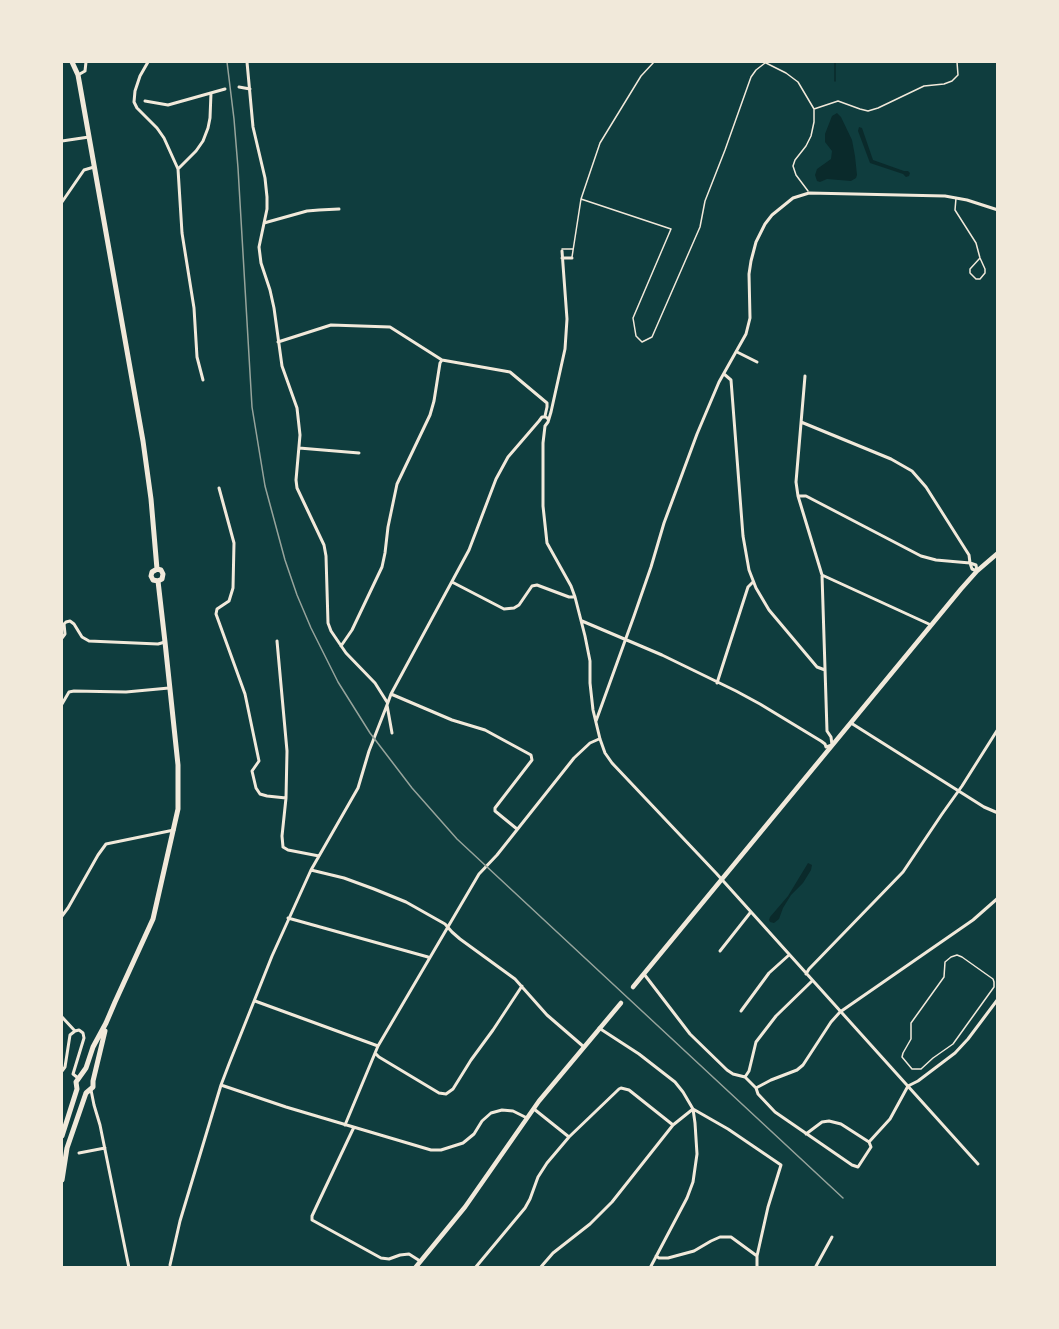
<!DOCTYPE html>
<html>
<head>
<meta charset="utf-8">
<style>
  body { margin:0 }
  #map { position:relative; width:1059px; height:1329px; overflow:hidden; background:#0f3d3e; font-family:"Nunito Sans",sans-serif }
  canvas { display:block }
  .frame { position:absolute; inset:0; border:63px solid #f1e9da; pointer-events:none }
</style>
</head>
<body>
<div id="map">
<canvas width="1059" height="1329"></canvas>
<div class="frame"></div>
</div>
<script>
const context = document.querySelector('canvas').getContext('2d');
context.lineJoin = 'round';
function paint(path, color) {
  context.fillStyle = color;
  context.fill(path, 'evenodd');
}
function shape(rows) {
  const path = new Path2D();
  for (const r of rows) {
    path.moveTo(r[0], r[1]);
    for (let i = 2; i < r.length; i += 2) path.lineTo(r[i], r[i + 1]);
  }
  return path;
}
function stroke(path, color, width, dash) {
  context.strokeStyle = color;
  context.lineWidth = width;
  context.lineCap = dash ? 'butt' : 'round';
  context.setLineDash(dash || []);
  context.stroke(path);
}
const water = shape([
  [837,113,841,117,852,140,855,156,857,175,856,178,851,181,827,179,820,182,817,181,815,175,817,169,831,159,832,151,825,142,825,134,832,116],
  [859,127,862,128,873,160,904,171,908,171,910,173,909,176,906,177,903,174,870,163,858,131],
  [808,863,812,865,811,870,803,883,791,895,783,908,779,919,774,923,770,922,769,920,770,917,788,896]
]);
const stream = shape([
  [835,62,835,81]
]);
const service = shape([
  [654,62,641,76,600,143,581,199,671,229,633,318,636,336,642,342,652,337,700,227,705,201,725,150,751,77,756,70,765,63],
  [764,62,786,73,798,82,814,109,814,122,811,136,806,146,795,160,793,166,796,175,808,191],
  [814,109,838,101,860,109,868,111,878,108,924,86,944,84,952,81,958,75,957,62],
  [956,198,955,210,976,243,980,258,985,269,985,273,980,279,976,279,970,273,970,269,980,258],
  [562,249,573,249],
  [572,257,581,199],
  [957,955,962,957,993,979,994,982,994,987,953,1044,933,1058,921,1069,912,1069,902,1057,903,1053,911,1039,911,1023,944,977,945,962,951,957,957,955]
]);
const minor = shape([
  [148,62,140,76,135,91,134,102,137,108,157,128,164,138,178,169,182,233,194,308,197,357,203,380],
  [247,62,253,127,265,178,267,197,267,209,259,247,261,263,270,290,274,308,282,366,297,408,300,435,296,480,297,488,324,545,326,556,328,623,331,631,346,653,375,683,387,702],
  [78,75,85,71,86,62],
  [239,87,250,89],
  [145,101,168,105,225,89],
  [62,141,89,137],
  [178,169,196,151,203,141,208,128,210,118,211,93],
  [62,202,84,170,94,167],
  [264,223,307,211,319,210,339,209],
  [562,251,567,319,565,349,551,412,548,422,545,426,543,443,543,506,547,543,571,586,575,597,585,636,590,661,590,683,593,710,600,739,605,753,612,763,716,873,978,1164],
  [562,258,572,258],
  [278,342,331,325,390,327,442,360,510,372,547,403],
  [737,352,757,362],
  [724,374,731,380,743,536,749,570,756,588,769,610,817,667,825,670],
  [545,416,547,407,547,403],
  [539,421,542,417,546,417,548,419],
  [801,422,891,459,912,471,926,487,969,555,970,563,972,569,977,571],
  [299,448,359,453],
  [219,488,234,543,233,588,229,601,217,609,216,614,245,694,259,761,252,771,256,788,260,794,267,796,286,798,282,836,283,847,288,850,319,856],
  [798,496,806,496,921,556,936,560,970,563],
  [970,563,976,565,977,571],
  [822,575,931,625],
  [452,582,504,609,514,608,519,605,532,586,537,585,569,597,574,597],
  [582,621,662,655,736,691,760,704,821,741,825,744,826,747,832,745,831,737,827,731,822,575,798,496,796,482,805,376],
  [62,638,65,634,64,624,66,622,70,621,74,624,82,637,89,641,158,644,165,642],
  [277,641,287,751,286,798],
  [341,646,352,630,382,567,385,553,388,527,397,484,430,415,434,401,440,363,442,360],
  [717,683,748,587,753,582],
  [391,694,452,720,485,730,531,755,532,760,495,808,495,811,517,829],
  [62,704,69,692,74,691,126,692,169,688],
  [596,721,634,616,651,567,664,523,697,434,719,382,746,334,750,318,749,274,751,261,756,242,765,224,772,215,793,198,809,193,945,196,967,200,998,210],
  [851,723,984,807,998,813],
  [392,733,387,705,391,694,469,550,496,479,508,457,539,421],
  [311,870,344,878,374,889,406,902,445,924,452,932,460,939,515,979,547,1015,584,1047],
  [62,916,68,908,98,855,106,844,174,830],
  [288,918,428,957],
  [720,951,750,913],
  [644,974,690,1034,727,1070,733,1074,745,1077,756,1088,758,1094,775,1112,852,1165,858,1167,871,1147,869,1142],
  [806,974,809,969,903,872,942,814,962,786,998,729],
  [255,1001,378,1046],
  [741,1011,769,973,789,955],
  [62,1017,75,1031],
  [599,1028,639,1054,675,1082,683,1092,693,1109,695,1123,697,1154,693,1182,687,1198,650,1268],
  [376,1054,379,1057,439,1093,446,1094,453,1089,471,1060,493,1030,522,986],
  [62,1071,65,1067,70,1035,75,1031,79,1030,83,1033,84,1038,73,1074,78,1078],
  [745,1077,749,1071,756,1042,776,1016,812,981],
  [221,1085,286,1107,431,1150,441,1150,463,1143,474,1134,482,1121,491,1113,502,1110,513,1111,527,1118],
  [908,1086,918,1081,955,1053,968,1039,998,999],
  [756,1088,771,1080,797,1070,803,1065,831,1022,840,1012,973,920,998,898],
  [91,1090,94,1105,100,1125,129,1268],
  [534,1109,569,1137],
  [693,1109,728,1129,781,1165,768,1207,757,1256,757,1268],
  [345,1125,378,1046,479,874,497,855,574,758,590,743,599,739],
  [354,1127,319,1201,312,1216,312,1220,381,1258,389,1259,400,1255,409,1254,420,1261],
  [806,1134,822,1122,829,1121,841,1124,869,1142],
  [869,1142,890,1119,908,1086],
  [79,1153,105,1148],
  [656,1256,659,1258,668,1258,694,1251,711,1241,720,1237,731,1237,757,1256],
  [170,1265,180,1221,221,1085,229,1064,272,956,311,870,358,788,369,751,387,705],
  [475,1268,525,1208,530,1199,538,1177,547,1163,569,1137,619,1089,621,1088,629,1090,673,1125],
  [540,1268,553,1253,590,1224,612,1202,673,1125,693,1109],
  [815,1268,832,1237]
]);
const secondary = shape([
  [633,987,961,589,977,571,998,553],
  [415,1268,465,1207,539,1101,621,1003]
]);
const primary = shape([
  [72,62,78,75,80,86,143,441,151,499,157,569,161,570,163,574,162,579,158,581],
  [86,1093,93,1087,93,1081,105,1031],
  [62,1136,77,1089,76,1082,86,1068,93,1047,106,1023,115,1002,153,919,178,809,178,765,165,642,158,581,153,580,151,576,152,572,157,569],
  [62,1180,67,1148,86,1093]
]);
const rail = shape([
  [227,62,234,119,238,168,252,407,265,486,285,560,297,595,311,628,338,682,370,733,412,788,457,839,843,1198]
]);
paint(water, '#0a2a2b');
stroke(stream, '#0a2a2b', 1.5);
stroke(service, '#f1e9da', 1.5);
stroke(minor, '#f1e9da', 3);
stroke(secondary, '#f1e9da', 4.5);
stroke(primary, '#f1e9da', 5);
stroke(rail, '#97a49c', 1.5);
</script>
</body>
</html>
